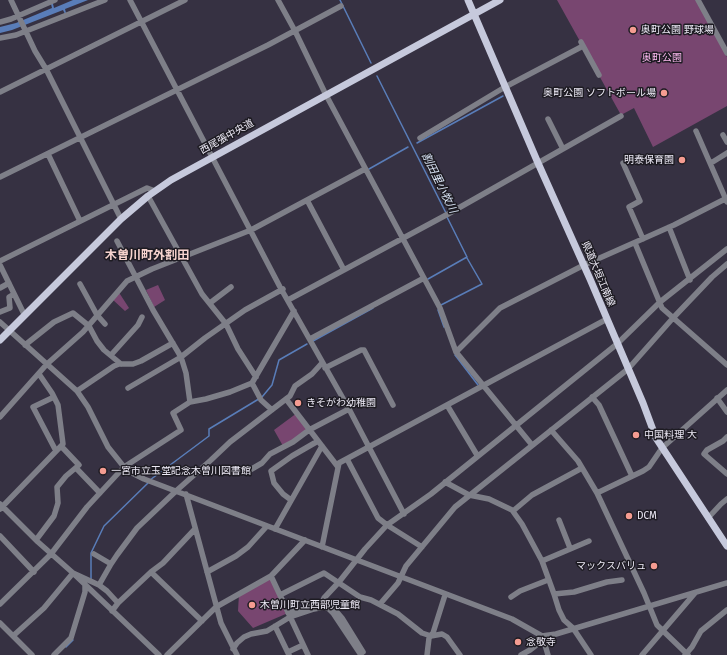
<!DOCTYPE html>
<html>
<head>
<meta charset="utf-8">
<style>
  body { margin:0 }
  canvas { display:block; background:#363142 }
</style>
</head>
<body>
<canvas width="727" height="655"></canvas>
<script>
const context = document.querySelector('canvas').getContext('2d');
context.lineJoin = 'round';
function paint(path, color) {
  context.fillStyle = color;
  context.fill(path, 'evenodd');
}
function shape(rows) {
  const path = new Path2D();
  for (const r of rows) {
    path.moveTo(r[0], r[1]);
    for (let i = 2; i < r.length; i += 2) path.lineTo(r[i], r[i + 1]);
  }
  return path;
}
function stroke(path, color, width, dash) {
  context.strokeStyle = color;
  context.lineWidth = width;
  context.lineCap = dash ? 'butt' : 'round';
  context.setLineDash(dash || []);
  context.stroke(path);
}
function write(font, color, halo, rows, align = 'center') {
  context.font = font + ' "Fira Sans","Noto Sans JP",sans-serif';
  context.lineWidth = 3;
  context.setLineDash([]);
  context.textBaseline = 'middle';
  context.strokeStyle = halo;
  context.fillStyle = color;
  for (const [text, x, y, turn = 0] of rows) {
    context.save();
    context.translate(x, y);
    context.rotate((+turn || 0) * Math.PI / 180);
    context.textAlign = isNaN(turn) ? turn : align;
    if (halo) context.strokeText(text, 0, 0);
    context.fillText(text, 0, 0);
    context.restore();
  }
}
const green = shape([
  [557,0,696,0,727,57,727,106,653,147,634,108,621,115],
  [158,285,165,300,154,307,146,290],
  [118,291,129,308,125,311,112,299],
  [297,413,309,430,283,446,274,430],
  [271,576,288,613,253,628,238,611,239,594]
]);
const water = shape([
  [73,0,88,0,65,9,66,13,65,14,63,10,12,30,0,33,0,27,16,23,52,8,51,4,53,4,54,8]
]);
const stream = shape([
  [340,0,371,63],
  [377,76,446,213],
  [417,143,503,96],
  [369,169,408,147],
  [428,279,467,257,447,217],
  [441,305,482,284,467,258],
  [438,310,444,327],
  [313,341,373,308],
  [455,355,478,385],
  [150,480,209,436,209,429,262,397,272,385,279,360,307,344],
  [91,580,91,553,104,526,148,483],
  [66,647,73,640]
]);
const minor = shape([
  [11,0,35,51,46,69,121,219],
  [130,0,280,287,349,409,404,514],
  [278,0,295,31,326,95,440,308,456,352,532,445],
  [698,0,727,53],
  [0,22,11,19,55,0],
  [0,38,16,35,105,0],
  [581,42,599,75],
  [0,92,185,0],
  [548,119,563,149],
  [696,131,727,202],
  [723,135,727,142],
  [420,138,505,87,583,46],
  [48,154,80,221],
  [623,163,640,201,629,207,643,239],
  [711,163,727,153],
  [0,177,268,45,341,6],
  [148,196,202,294,226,324,238,349,256,377],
  [307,200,344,270],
  [669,227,690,280],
  [117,241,153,310,181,357,186,373,190,402],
  [635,243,662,308,727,365],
  [0,261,147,188,155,191],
  [0,265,24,314],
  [80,284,97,315,105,324],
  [0,288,9,283],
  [288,300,448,214,621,116],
  [210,303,231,287],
  [0,312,10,308,9,297,14,294],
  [0,322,77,391,88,407,108,447,124,467,134,474,144,479,512,619,542,636,556,634,727,583],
  [310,339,424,278],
  [25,345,54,322,73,313,89,326,97,341,104,350,121,364],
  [456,352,500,308,584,265,674,225,725,199],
  [111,355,138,325,142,317],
  [325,368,361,350,364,350,393,405],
  [252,383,261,400,272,410],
  [128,388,181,357,205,338,245,310,283,289],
  [77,391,114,366,119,364,133,364,141,361,173,343],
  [54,397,33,407,56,451],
  [592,397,599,405,632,476],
  [717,398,727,412],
  [286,399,338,467],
  [447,405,477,455],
  [0,417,47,364,83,332,127,281,152,269,251,230,365,169],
  [551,430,578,461,597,493,644,593,657,625,688,655],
  [727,437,723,441,707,450,704,454,727,474],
  [347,459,378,518,387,525,422,547],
  [76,468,100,493],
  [250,470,262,463,270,454,293,442,309,430,349,409],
  [445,482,469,495,489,499,512,510,522,524,542,561,554,594,559,610,564,620,573,628,591,655],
  [597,493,643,471,649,467,662,448,727,390],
  [186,494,221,623,237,655],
  [291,500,283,494,274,483,271,471,292,456,318,441],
  [0,504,38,542,73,573,159,655],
  [0,509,63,444,58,405,52,393,39,374],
  [513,511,532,495,582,468],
  [708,518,721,504,727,499],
  [559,520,570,548],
  [275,529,322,446],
  [0,536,34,572],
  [36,540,54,516,58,503,57,487,66,476,79,465,61,446],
  [322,547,339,463,607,319],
  [94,554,111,564,117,555,137,528,176,491,211,460,230,442,286,399,290,396,295,386,312,374,322,363],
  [542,561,589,541],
  [151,572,202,621],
  [207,572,236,556,248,547,267,526],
  [271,576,308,655],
  [99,585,111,564],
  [554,594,574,592,607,582,622,580],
  [280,595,324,573,360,597,371,600,398,614,422,633,431,636,442,634,447,637,460,655],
  [511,597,520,591,548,580],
  [322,603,324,598,339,582,365,549,387,525,431,494,617,344,660,302,727,249],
  [0,604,51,554,87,507,124,467,181,430,173,413,190,402,206,399,230,392,252,383,294,311],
  [380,604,398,583,406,566,455,507,628,369,673,318,712,277,727,264],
  [112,611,118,603,151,572,163,563,195,529],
  [288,613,319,603,330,604,342,618,363,652],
  [0,623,32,655],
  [275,626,289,655],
  [13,636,44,608,73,573,99,585,107,591,118,603],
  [543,638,548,655],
  [233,649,237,643,244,637,251,634,267,631,290,617,314,609,324,607,329,609,333,613,361,655],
  [288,652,303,645],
  [54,655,71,638,85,592,85,585],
  [167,655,216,607,271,576,305,540],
  [427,655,429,638,433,633,445,595],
  [521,655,530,650,543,640],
  [642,655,695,593],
  [685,655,692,647,701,631,727,610]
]);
const major = shape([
  [468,0,538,163,590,279,643,403,656,438,727,546],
  [0,340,121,219,148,196,171,180,500,0]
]);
const markers = [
  [633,30,4,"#f59c91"],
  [664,93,4,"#f59c91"],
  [682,160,4,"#f59c91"],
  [298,403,4,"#f59c91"],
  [636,435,4,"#f59c91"],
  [103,471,4,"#f59c91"],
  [629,516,4,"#f59c91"],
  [654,566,4,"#f59c91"],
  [252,605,4,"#f59c91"],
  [518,642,4,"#f59c91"]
];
const poiNames = [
  ["奥町公園 野球場",641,30],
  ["奥町公園 ソフトボール場",656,93,"right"],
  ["明泰保育園",674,160,"right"],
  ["きそがわ幼稚園",306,403],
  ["中国料理 大",644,435],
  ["一宮市立玉堂記念木曽川図書館",111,471],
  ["DCM",637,516],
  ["マックスバリュ",646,566,"right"],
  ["木曽川町立西部児童館",260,605],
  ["念敬寺",526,642]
];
const parkNames = [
  ["奥町公園",662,58]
];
const streetNames = [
  ["西尾張中央道",227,137,-29],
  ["県道大垣江南線",598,274,67]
];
const waterNames = [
  ["割田里小牧川",439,183,64]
];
const quarterNames = [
  ["木曽川町外割田",147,256]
];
paint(green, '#784670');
paint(water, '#597db9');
stroke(stream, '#597db9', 1.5);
stroke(minor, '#7e7f88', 5.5);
stroke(major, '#c6c9dc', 7);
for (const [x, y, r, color] of markers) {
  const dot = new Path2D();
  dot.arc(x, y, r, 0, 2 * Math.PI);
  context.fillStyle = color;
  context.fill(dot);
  stroke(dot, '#1d1b22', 1.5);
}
write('10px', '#eeebf7', '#1d1b22', poiNames, 'left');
write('10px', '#ffbbf2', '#1d1b22', parkNames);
write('10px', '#eeebf7', '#1d1b22', streetNames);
write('italic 11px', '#d9e4f5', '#1d1b22', waterNames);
write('bold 12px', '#f6d3ce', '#1d1b22', quarterNames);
</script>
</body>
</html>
